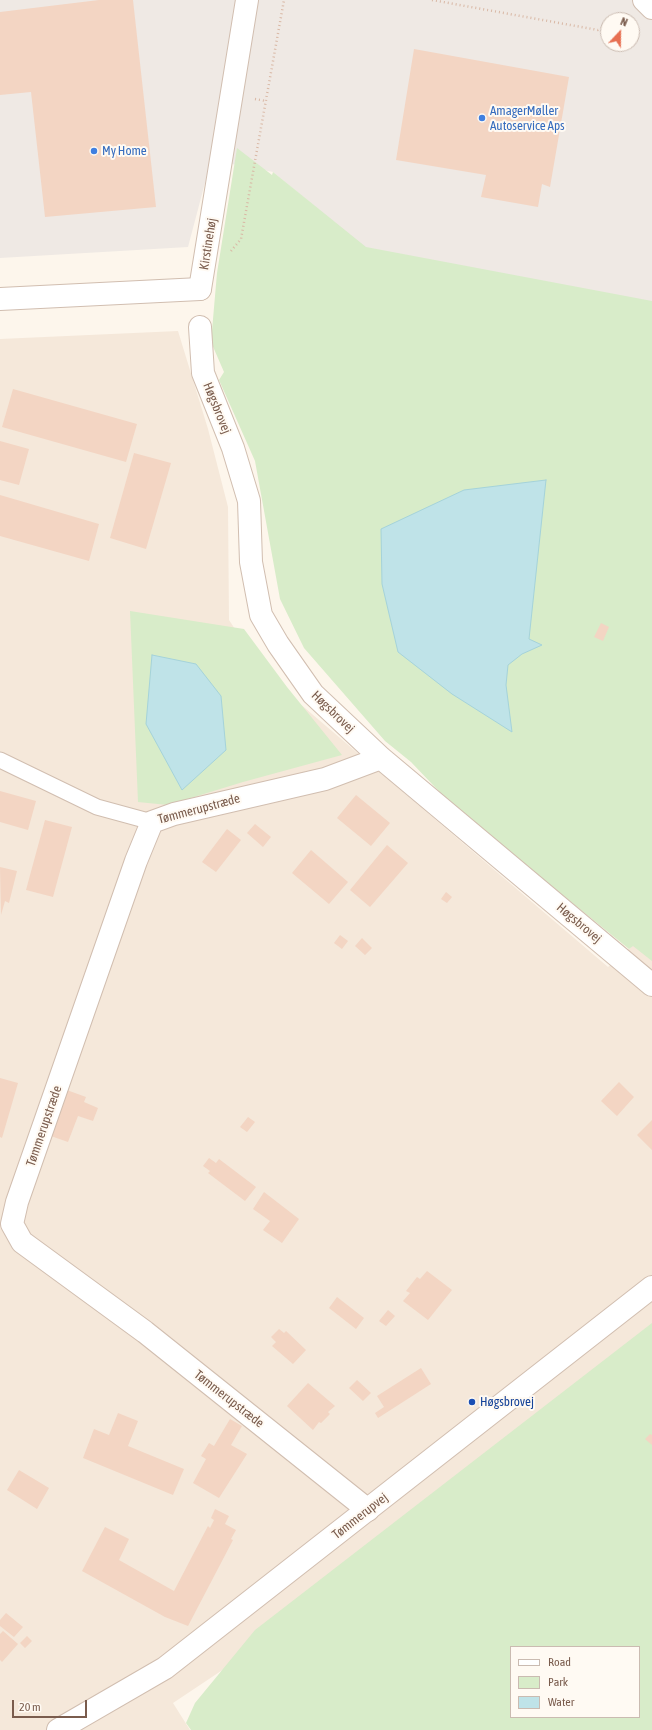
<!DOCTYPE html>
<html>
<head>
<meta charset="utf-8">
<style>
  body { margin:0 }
  #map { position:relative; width:652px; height:1730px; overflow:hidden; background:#fdf6ec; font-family:"Asap Condensed",sans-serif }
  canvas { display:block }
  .legend { position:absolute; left:510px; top:1646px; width:130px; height:72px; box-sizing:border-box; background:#fffaf3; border:1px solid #cabbb1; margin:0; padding:5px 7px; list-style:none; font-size:12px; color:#7a5c4d }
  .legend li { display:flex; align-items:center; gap:8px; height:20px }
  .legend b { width:20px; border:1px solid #cabbb1 }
  .north { position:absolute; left:600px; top:12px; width:40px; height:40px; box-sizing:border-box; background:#fffaf3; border:1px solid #cabbb1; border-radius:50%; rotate:22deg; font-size:11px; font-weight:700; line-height:16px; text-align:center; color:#7a5c4d }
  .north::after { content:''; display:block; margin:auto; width:14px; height:18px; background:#e76f51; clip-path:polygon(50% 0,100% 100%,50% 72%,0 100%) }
  .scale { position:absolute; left:12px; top:1700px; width:75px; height:18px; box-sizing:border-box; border:2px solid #7a5c4d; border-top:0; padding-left:5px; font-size:12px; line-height:14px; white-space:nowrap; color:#7a5c4d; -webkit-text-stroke:3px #fffaf3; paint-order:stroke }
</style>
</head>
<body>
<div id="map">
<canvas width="652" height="1730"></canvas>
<ul class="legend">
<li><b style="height:5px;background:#fff"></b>Road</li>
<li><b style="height:11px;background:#d8ecc9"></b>Park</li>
<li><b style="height:11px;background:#bfe3e8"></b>Water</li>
</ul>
<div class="north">N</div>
<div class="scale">20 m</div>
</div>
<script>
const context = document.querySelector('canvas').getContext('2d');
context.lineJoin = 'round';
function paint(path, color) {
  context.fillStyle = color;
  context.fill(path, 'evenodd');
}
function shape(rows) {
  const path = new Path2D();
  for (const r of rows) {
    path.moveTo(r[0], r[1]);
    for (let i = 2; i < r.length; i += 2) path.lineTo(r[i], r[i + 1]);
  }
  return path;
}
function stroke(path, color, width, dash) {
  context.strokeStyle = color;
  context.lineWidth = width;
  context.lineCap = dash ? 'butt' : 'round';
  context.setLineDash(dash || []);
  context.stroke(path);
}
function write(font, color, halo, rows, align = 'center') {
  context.font = font + ' "Asap Condensed",sans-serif';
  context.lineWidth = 4;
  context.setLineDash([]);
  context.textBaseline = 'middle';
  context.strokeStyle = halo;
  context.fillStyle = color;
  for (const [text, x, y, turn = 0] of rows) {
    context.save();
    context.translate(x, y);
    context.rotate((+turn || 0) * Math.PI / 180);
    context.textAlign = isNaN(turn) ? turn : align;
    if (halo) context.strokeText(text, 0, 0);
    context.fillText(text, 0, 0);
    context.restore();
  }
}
const residential = shape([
  [178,331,208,429,228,507,229,620,264,673,608,967,652,929,652,1336,511,1647,511,1717,550,1730,248,1653,173,1703,190,1730,0,1730,0,339]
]);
const industrial = shape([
  [0,0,652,0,652,311,367,250,273,172,211,160,188,247,0,258],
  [608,20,632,20,632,44,608,44]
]);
const green = shape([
  [237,148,272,175,273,172,366,247,652,301,652,961,633,946,629,949,453,806,411,762,385,741,304,648,280,599,255,461,219,380,224,372,211,342,217,273],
  [130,611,244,629,287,687,342,755,243,782,168,805,138,802],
  [652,1323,652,1730,191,1730,186,1723,195,1703,255,1630],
  [511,1647,639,1647,639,1717,511,1717]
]);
const water = shape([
  [546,480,529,639,542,645,522,654,508,665,506,685,512,732,452,694,398,652,382,584,381,529,464,490,546,480],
  [152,655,196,664,221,696,226,750,182,790,146,724,152,655]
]);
const building = shape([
  [99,0,133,0,156,207,45,217,31,92,0,95,0,12],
  [414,49,569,77,550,187,542,184,538,207,481,197,486,175,396,160],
  [13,389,137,424,126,462,2,427],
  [0,441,29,449,19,485,0,480],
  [134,453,171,463,146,549,110,538],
  [0,495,99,524,89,561,0,536],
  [601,623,609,627,603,641,594,637],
  [0,791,36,801,28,830,0,822],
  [356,795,390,823,371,846,337,818],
  [45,820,72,827,53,897,26,890],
  [255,824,271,837,263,847,247,833],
  [227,829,241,840,216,872,202,862],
  [387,845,408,863,370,907,350,890],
  [311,850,348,882,329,904,292,873],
  [0,867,17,871,9,903,5,901,1,915],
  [446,892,452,897,447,903,441,899],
  [340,935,348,941,342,949,334,943],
  [362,938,372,948,365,955,355,946],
  [0,1078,18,1083,2,1138,0,1137],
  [619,1082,634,1097,617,1116,601,1101],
  [64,1089,86,1097,84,1102,98,1108,93,1121,78,1116,68,1142,48,1135],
  [248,1117,255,1122,247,1132,240,1127],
  [652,1120,652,1150,637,1135],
  [209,1158,216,1163,219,1159,256,1187,245,1201,208,1173,210,1171,203,1166],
  [264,1192,299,1219,282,1243,263,1230,270,1221,253,1209],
  [427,1271,452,1290,428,1320,403,1301,410,1293,406,1291,417,1277,420,1279],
  [337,1297,364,1318,356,1329,329,1308],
  [388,1310,395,1316,386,1326,379,1321],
  [279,1329,284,1333,286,1331,306,1350,293,1364,272,1346,276,1342,271,1337],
  [421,1368,431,1384,378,1418,375,1413,384,1407,377,1396],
  [357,1380,371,1393,363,1401,349,1388],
  [308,1383,335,1406,328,1412,330,1414,321,1423,319,1422,313,1430,287,1406],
  [118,1413,138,1421,128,1446,184,1469,173,1495,83,1458,94,1429,109,1435],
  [230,1419,242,1426,231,1445,247,1454,219,1498,193,1483,206,1459,201,1456,209,1443,214,1446],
  [650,1434,652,1435,652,1445,645,1439],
  [19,1470,49,1488,37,1509,7,1490],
  [215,1509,229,1516,225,1524,236,1530,231,1539,233,1540,188,1626,165,1617,82,1571,105,1527,129,1539,119,1560,174,1591,208,1526,210,1528,214,1520,211,1518],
  [6,1613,23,1627,14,1637,0,1626,0,1620],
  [3,1631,18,1644,2,1662,0,1660,0,1634],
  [27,1636,32,1641,25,1648,20,1643]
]);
const path = shape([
  [432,0,598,30,608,25],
  [616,20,627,14],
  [255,99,266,101],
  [231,251,241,239,284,0]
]);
const service = shape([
  [0,760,97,807,152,822]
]);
const minor = shape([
  [644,0,652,8],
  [200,289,247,0],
  [200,327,203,373,233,448,249,501,251,562,261,615,278,644,313,694,381,758,652,985],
  [368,1510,145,1332,22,1242,12,1224,17,1202,136,861,152,822,174,814,325,779,381,758]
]);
const tertiary = shape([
  [0,299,200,289],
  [58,1730,165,1668,652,1287]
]);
const markers = [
  [482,118,4,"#3f7fe0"],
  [94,151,4,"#3f7fe0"],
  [472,1402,4,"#1a4fb4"]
];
const shopNames = [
  ["AmagerMøller",490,111],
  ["Autoservice Aps",490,126],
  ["My Home",102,151]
];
const streetNames = [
  ["Kirstinehøj",208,244,-81],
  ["Høgsbrovej",217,408,68],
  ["Høgsbrovej",333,712,44],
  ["Tømmerupstræde",199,809,-15],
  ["Høgsbrovej",579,923,40],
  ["Tømmerupstræde",44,1126,-71],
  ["Tømmerupstræde",229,1399,38],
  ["Tømmerupvej",360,1516,-38]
];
const transitNames = [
  ["Høgsbrovej",480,1402]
];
paint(residential, '#f5e8da');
paint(industrial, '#efe9e4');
paint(green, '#d8ecc9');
paint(water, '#bfe3e8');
stroke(water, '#a5d3da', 1);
paint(building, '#f3d5c3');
stroke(service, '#d1beb0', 17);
stroke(minor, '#d1beb0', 24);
stroke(tertiary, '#d1beb0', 24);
stroke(path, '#d9b8a5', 2.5, [1, 3]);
stroke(service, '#fff', 15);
stroke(minor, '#fff', 22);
stroke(tertiary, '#fff', 22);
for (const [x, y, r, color] of markers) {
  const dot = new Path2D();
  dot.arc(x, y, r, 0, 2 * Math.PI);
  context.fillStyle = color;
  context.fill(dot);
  stroke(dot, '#fffaf3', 1.5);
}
write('13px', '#366cbe', '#fffaf3', shopNames, 'left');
write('13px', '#7a5c4d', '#fffaf3', streetNames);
write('13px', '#164399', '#fffaf3', transitNames, 'left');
</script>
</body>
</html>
